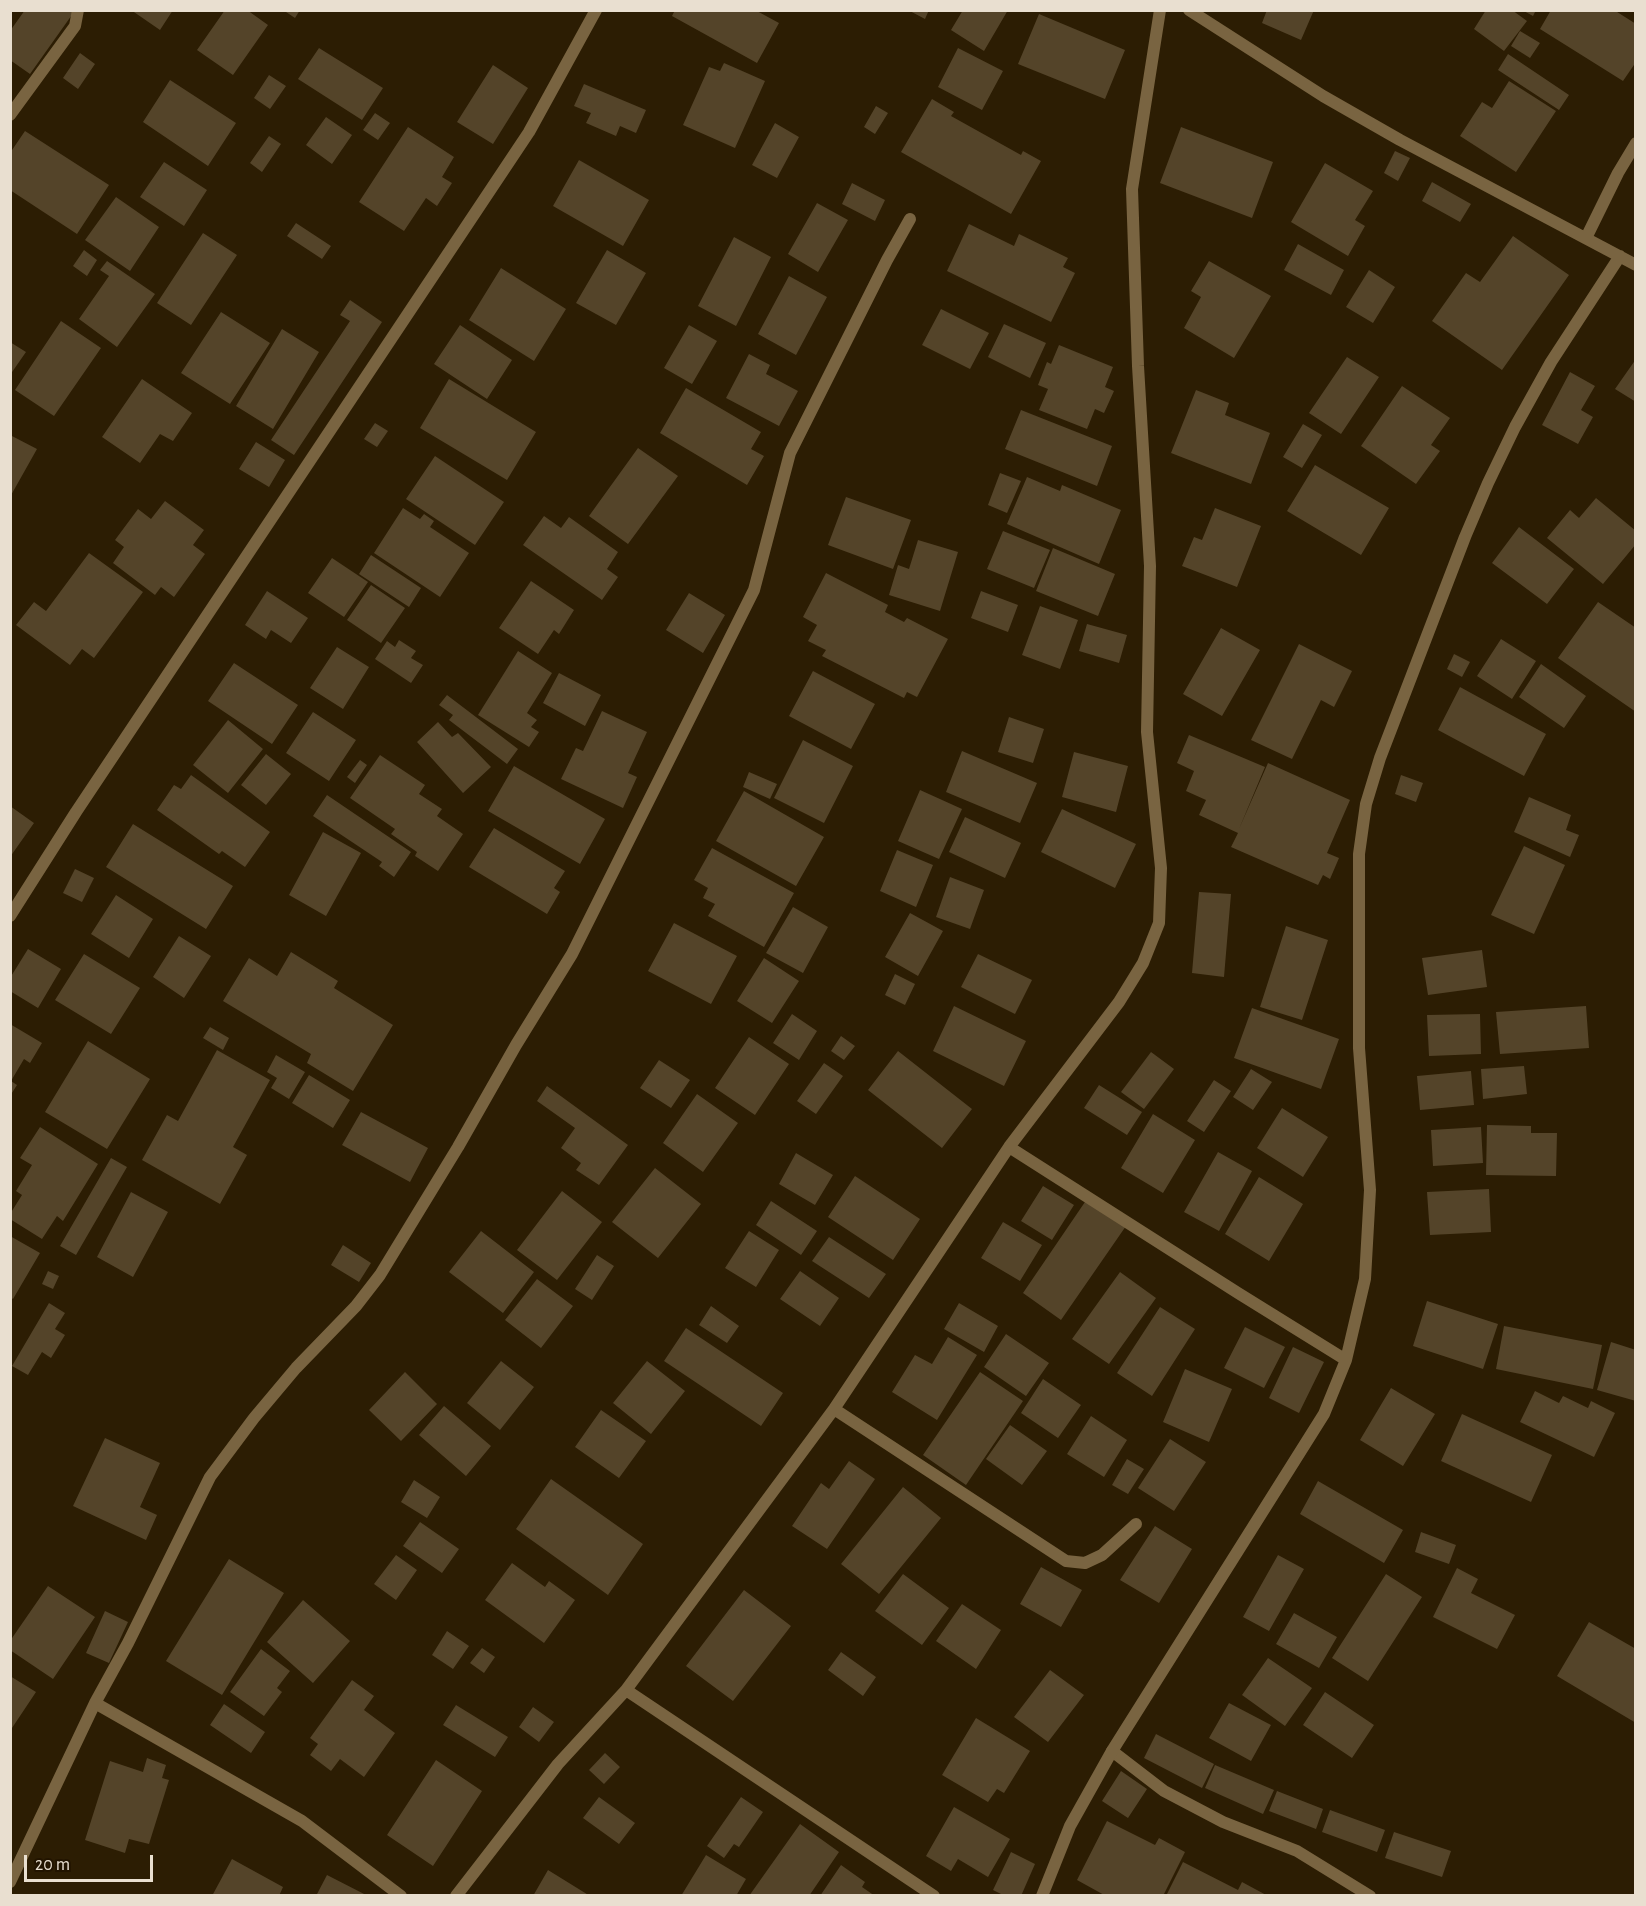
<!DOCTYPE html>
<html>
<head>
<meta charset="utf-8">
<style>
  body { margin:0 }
  #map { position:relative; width:1646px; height:1906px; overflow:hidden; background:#2c1d03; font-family:"Alegreya Sans",sans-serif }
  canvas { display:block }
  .frame { position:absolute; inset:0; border:12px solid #e9dfd0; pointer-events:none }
  .scale { position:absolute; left:24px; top:1855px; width:129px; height:27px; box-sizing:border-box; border:3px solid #e9dfd0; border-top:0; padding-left:8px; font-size:18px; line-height:21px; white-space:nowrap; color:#e9dfd0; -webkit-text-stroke:4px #221400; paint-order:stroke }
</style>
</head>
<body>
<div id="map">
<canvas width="1646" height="1906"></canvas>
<div class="frame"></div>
<div class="scale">20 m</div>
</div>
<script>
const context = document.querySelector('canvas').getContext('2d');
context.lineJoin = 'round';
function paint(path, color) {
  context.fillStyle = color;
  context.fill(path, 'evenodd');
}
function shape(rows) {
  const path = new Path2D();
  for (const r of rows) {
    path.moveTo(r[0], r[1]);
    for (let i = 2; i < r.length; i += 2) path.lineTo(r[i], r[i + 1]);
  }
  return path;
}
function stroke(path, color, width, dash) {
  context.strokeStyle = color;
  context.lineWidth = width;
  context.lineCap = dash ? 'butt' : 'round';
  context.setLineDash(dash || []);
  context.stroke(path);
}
const building = shape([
  [25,10,71,10,74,12,30,74,10,60,10,31],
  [131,10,173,10,160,30],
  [225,10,247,10,268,25,233,75,197,50],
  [283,10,300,10,295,18],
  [675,10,755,10,779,23,757,63,672,16],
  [908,10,929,10,925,19],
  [963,10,1008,10,984,51,951,30],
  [1267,10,1314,10,1301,40,1262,23],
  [1486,10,1512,10,1527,21,1504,51,1474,29],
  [1522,10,1536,10,1533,16],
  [1551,10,1614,10,1636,24,1636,62,1623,81,1540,29],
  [1039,14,1125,50,1105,99,1018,64],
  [1520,31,1540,43,1530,58,1511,46],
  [319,48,383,88,362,120,298,79],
  [958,48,1003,71,982,110,938,87],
  [80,53,95,64,78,89,63,78],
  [1508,54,1569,95,1559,110,1498,70],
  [724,63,765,81,735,148,683,125,709,67,720,71],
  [493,65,528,88,493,144,457,122],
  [269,75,286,86,270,109,254,98],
  [170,80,236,123,208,166,143,122],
  [1509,81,1556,111,1516,172,1460,136,1482,102,1492,108],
  [584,84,646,110,636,133,620,126,616,136,586,123,591,113,574,106],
  [932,99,954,112,951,116,1021,155,1023,151,1041,161,1011,214,901,152],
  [876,106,888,113,875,134,864,127],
  [375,113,390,123,378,140,363,130],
  [326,117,352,135,332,164,306,145],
  [775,123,799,137,777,178,752,165],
  [408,127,454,157,442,177,452,183,437,206,426,198,404,231,359,202],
  [1181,127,1273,162,1252,218,1160,183],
  [25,131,109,185,77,234,10,190,10,153],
  [269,136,281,144,262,172,250,163],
  [1395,151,1410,158,1398,181,1384,173],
  [579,160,649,200,623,246,553,206],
  [164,162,207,190,184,226,140,197],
  [1325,163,1373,191,1355,220,1365,226,1348,256,1291,222],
  [1432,182,1471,204,1460,222,1422,201],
  [852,183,885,200,875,221,842,204],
  [116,197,159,227,130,271,85,240],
  [817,203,848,220,818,272,788,254],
  [296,223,331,246,322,259,287,236],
  [969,224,1014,246,1019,234,1068,258,1063,267,1075,273,1051,322,947,271],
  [203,233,237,255,191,325,157,303],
  [1513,236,1569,275,1502,370,1432,321,1466,273,1480,282],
  [734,237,771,257,736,326,698,306],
  [1298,244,1344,270,1331,295,1284,270],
  [84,250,97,260,87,276,73,266],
  [607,250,646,273,616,325,576,303],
  [107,261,155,294,117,347,79,319,109,276,100,270],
  [1209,261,1271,296,1234,358,1184,328,1201,297,1191,291],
  [501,268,566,309,534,361,469,320],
  [1369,270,1395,287,1373,323,1346,307],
  [789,276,827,297,796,355,758,334],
  [350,300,382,322,294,455,271,440,350,321,340,315],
  [941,309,989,333,970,369,922,345],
  [221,312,270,343,230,404,181,373],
  [61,321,101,348,54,416,15,390],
  [1004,324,1046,343,1030,378,988,357],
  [460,325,512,360,487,399,434,364],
  [689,325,717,341,692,384,664,368],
  [282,329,319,352,273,429,236,406],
  [10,342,26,352,10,375],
  [1059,345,1113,367,1105,387,1114,391,1104,413,1095,409,1087,429,1039,410,1048,389,1038,385,1047,362,1051,364],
  [749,354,770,365,766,374,798,391,779,426,726,398],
  [1347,357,1379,377,1341,434,1309,413],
  [1636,359,1636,402,1615,389],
  [1570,372,1595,386,1581,410,1593,417,1578,444,1542,425],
  [142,379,192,413,173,441,160,434,140,463,102,437],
  [449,379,536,432,507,480,420,428],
  [1402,386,1450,418,1431,445,1440,451,1416,484,1361,446],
  [686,388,761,432,751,449,764,456,747,485,660,433],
  [1196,390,1229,403,1225,415,1270,433,1251,484,1171,453],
  [1021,410,1112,446,1097,486,1005,449],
  [375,423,388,431,377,447,364,439],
  [1303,424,1322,435,1302,468,1283,457],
  [10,435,37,449,10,497],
  [256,442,285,460,269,487,239,469],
  [638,448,678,476,628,544,589,516],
  [435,456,504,502,475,545,406,499],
  [1315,465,1389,508,1361,555,1287,511],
  [1000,473,1021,481,1007,513,988,505],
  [1027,477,1060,491,1062,485,1121,510,1099,564,1007,524],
  [846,497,911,520,893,569,828,545],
  [1596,498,1636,531,1636,544,1603,584,1547,538,1570,510,1579,518],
  [165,501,204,530,193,545,205,554,174,597,161,587,155,595,113,563,124,547,115,540,138,509,151,519],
  [403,508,420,519,424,514,434,521,430,527,469,553,440,597,374,553],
  [1215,508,1261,526,1237,587,1182,566,1194,537,1202,540],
  [544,516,561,528,569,517,618,552,607,569,618,577,602,600,523,545],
  [1519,527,1574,569,1547,604,1492,563],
  [1003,531,1050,550,1034,588,987,569],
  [918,540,958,552,940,611,889,595,898,565,909,569],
  [1053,548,1115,574,1098,616,1036,591],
  [89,553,143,592,94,658,82,649,70,665,16,625,34,602,46,611],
  [371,555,421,588,409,607,359,574],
  [332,558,368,582,344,617,308,593],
  [826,573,888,605,885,612,904,622,907,618,948,639,917,697,907,692,904,698,822,656,826,650,808,641,817,625,803,617],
  [531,581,574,610,559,634,554,630,538,654,499,628],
  [371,585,405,608,381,643,347,620],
  [267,591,308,618,291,643,271,630,266,639,245,625],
  [981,591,1018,605,1008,632,971,618],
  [689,593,725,615,703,653,666,630],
  [1598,602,1636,628,1636,712,1558,658],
  [1040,606,1078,620,1060,669,1022,655],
  [1087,624,1127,635,1119,663,1079,651],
  [1221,628,1260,650,1222,716,1183,694],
  [1501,639,1536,661,1512,699,1477,676],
  [399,640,416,651,411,658,423,665,411,683,375,659,387,641,395,647],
  [1299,644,1352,671,1334,707,1321,700,1292,759,1251,740],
  [337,647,369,667,343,709,310,688],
  [518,651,552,673,527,713,537,720,531,727,539,732,529,747,478,715],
  [1454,654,1470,662,1462,677,1447,669],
  [234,663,298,705,272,744,208,701],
  [1541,664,1586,696,1564,728,1519,697],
  [813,671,875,704,851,749,789,716],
  [559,673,601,695,585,726,543,703],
  [1460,687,1546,734,1524,776,1438,730],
  [447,695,518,749,507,764,449,720,453,715,439,705],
  [602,711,647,732,628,773,637,777,623,808,561,779,576,748,583,751],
  [313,712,356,740,329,781,286,753],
  [1009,717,1044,729,1033,763,998,752],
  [228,720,263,749,228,793,193,765],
  [438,722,452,737,458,733,491,767,463,793,417,742],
  [1189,735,1265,767,1239,829,1268,763,1350,800,1327,853,1339,858,1330,879,1323,875,1318,885,1231,847,1238,833,1199,815,1206,800,1186,791,1194,771,1177,763],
  [803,740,853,766,824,823,774,798],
  [962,751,1037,783,1020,823,946,792],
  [1074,752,1128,766,1116,812,1062,797],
  [266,754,291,774,266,805,241,785],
  [380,755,425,785,419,794,442,809,437,816,463,834,438,871,415,856,417,852,391,834,395,829,350,798],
  [360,760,367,765,355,783,347,777],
  [514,766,605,819,580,864,488,811],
  [749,772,777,784,770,799,743,787],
  [191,775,270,832,245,867,222,851,219,854,157,810,174,785,181,789],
  [1401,775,1423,783,1416,802,1395,794],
  [920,790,962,809,939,859,898,841],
  [744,791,824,837,796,886,716,841],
  [327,795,411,852,394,877,379,866,382,862,313,816],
  [1529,797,1571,815,1566,830,1579,835,1570,857,1514,832],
  [10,806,34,823,10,857],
  [1062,809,1136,844,1115,888,1041,852],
  [965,817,1021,843,1005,878,949,852],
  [133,824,233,886,206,929,106,867],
  [494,828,565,871,554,888,560,892,547,914,469,867],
  [323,832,361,853,326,916,289,895],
  [1524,846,1565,865,1534,934,1491,915],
  [712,848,794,893,764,947,708,916,715,904,703,898,708,888,694,880],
  [897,850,933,865,916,907,880,891],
  [75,869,94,878,82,902,63,893],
  [950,877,984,890,970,929,936,917],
  [1199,892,1231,894,1224,977,1192,973],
  [116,895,153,919,129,958,91,934],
  [793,907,828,927,803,973,766,953],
  [910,913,943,931,918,976,885,957],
  [674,923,737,956,711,1004,648,971],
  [1286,926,1328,940,1302,1020,1260,1007],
  [179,936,211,956,184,998,153,977],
  [28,949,61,969,38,1008,10,991,10,978],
  [1482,950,1487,987,1428,995,1422,958],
  [291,952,338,981,334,988,393,1025,353,1091,307,1063,311,1054,223,1001,249,958,277,976],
  [84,954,140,988,111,1034,55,1000],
  [978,954,1032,980,1015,1014,961,987],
  [764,958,799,981,772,1023,737,1001],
  [895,974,915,984,905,1005,885,995],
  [954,1006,1026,1041,1004,1086,933,1051],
  [1586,1006,1589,1048,1500,1054,1496,1012],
  [1252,1008,1339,1039,1321,1089,1234,1058],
  [792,1014,817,1031,799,1060,773,1043],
  [1480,1014,1481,1054,1429,1056,1427,1015],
  [10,1024,42,1043,30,1063,24,1059,11,1081,17,1085,10,1096],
  [210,1027,229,1038,223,1050,203,1038],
  [841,1036,855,1046,844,1060,831,1051],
  [749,1037,789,1064,755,1115,715,1088],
  [88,1041,150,1079,107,1149,45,1112],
  [217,1050,270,1080,233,1147,247,1155,220,1204,142,1160,167,1115,178,1121],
  [898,1051,972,1109,942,1148,868,1090],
  [1151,1052,1174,1069,1144,1109,1121,1092],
  [276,1055,305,1072,289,1099,271,1088,277,1078,267,1072],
  [659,1060,690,1080,671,1108,640,1088],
  [824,1063,843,1076,816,1114,797,1101],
  [1524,1066,1527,1094,1483,1099,1481,1069],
  [1251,1069,1272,1082,1253,1110,1233,1097],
  [1471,1071,1474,1105,1420,1110,1417,1076],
  [309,1075,350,1100,333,1128,292,1103],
  [1214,1080,1231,1091,1204,1132,1187,1121],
  [1099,1085,1142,1112,1127,1135,1084,1108],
  [547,1086,628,1145,599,1185,576,1170,581,1163,561,1148,575,1128,537,1101],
  [697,1094,738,1123,703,1172,663,1143],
  [1282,1108,1328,1137,1303,1177,1257,1148],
  [361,1112,428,1148,410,1182,342,1145],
  [1153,1114,1195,1140,1163,1193,1121,1168],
  [1487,1125,1531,1126,1531,1133,1557,1133,1556,1176,1486,1175],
  [40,1127,98,1164,63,1221,57,1216,42,1239,10,1219,10,1214,22,1195,16,1191,32,1165,20,1158],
  [1481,1127,1483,1163,1433,1166,1431,1130],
  [1218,1152,1252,1171,1219,1231,1184,1212],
  [796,1153,833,1175,815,1205,779,1184],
  [111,1158,127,1167,76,1255,60,1246],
  [655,1168,701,1204,658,1258,612,1222],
  [855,1176,920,1219,893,1260,828,1217],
  [1259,1177,1303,1204,1269,1261,1225,1234],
  [1043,1186,1074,1205,1052,1240,1021,1221],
  [1489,1189,1491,1232,1430,1235,1427,1192],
  [562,1191,602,1222,557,1280,517,1250],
  [131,1192,168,1212,133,1277,97,1257],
  [1087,1199,1126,1226,1061,1320,1023,1293],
  [771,1201,817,1231,801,1255,756,1225],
  [1003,1222,1042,1245,1020,1281,981,1258],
  [481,1231,534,1272,503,1313,449,1272],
  [749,1231,779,1250,756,1287,725,1268],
  [10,1236,40,1253,13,1299,10,1297],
  [829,1237,886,1274,869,1298,812,1261],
  [343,1245,371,1263,359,1282,331,1265],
  [597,1255,614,1266,592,1300,575,1289],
  [48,1271,59,1276,53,1289,42,1284],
  [800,1271,839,1298,820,1326,780,1299],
  [1120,1272,1156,1298,1109,1364,1072,1339],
  [537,1279,573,1306,541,1348,505,1320],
  [1427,1301,1498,1324,1483,1369,1413,1346],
  [49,1303,65,1313,55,1329,65,1335,51,1358,42,1352,28,1375,12,1366],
  [959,1303,998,1326,984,1352,944,1329],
  [711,1306,739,1326,727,1343,699,1325],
  [1160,1307,1195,1329,1152,1396,1117,1373],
  [1504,1326,1602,1345,1593,1389,1496,1369],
  [1245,1327,1285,1347,1264,1388,1224,1368],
  [686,1328,783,1393,761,1426,664,1361],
  [1006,1334,1049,1363,1026,1396,984,1367],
  [948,1337,977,1355,937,1420,892,1392,915,1355,932,1364],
  [1611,1342,1636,1350,1636,1401,1597,1390],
  [1293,1347,1324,1362,1299,1413,1269,1398],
  [501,1361,534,1387,500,1430,467,1403],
  [647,1361,685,1391,651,1434,613,1403],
  [1185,1369,1232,1389,1209,1442,1163,1422],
  [405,1372,437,1404,401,1441,369,1410],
  [980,1372,1023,1401,966,1485,923,1455],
  [1043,1379,1081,1405,1058,1438,1021,1413],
  [1391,1388,1435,1414,1403,1466,1360,1440],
  [1535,1391,1559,1403,1563,1396,1588,1408,1591,1401,1615,1413,1594,1457,1520,1422],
  [444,1406,491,1446,466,1476,419,1435],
  [601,1410,646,1441,619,1478,575,1447],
  [1462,1414,1552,1455,1531,1502,1441,1461],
  [1091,1416,1127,1440,1104,1477,1067,1454],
  [1010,1425,1047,1451,1022,1485,986,1459],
  [105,1438,160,1463,140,1507,157,1515,146,1540,73,1506],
  [1170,1439,1206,1462,1174,1511,1138,1488],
  [1127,1459,1144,1469,1128,1494,1112,1485],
  [849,1461,875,1479,827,1549,792,1526,821,1483,829,1489],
  [551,1479,643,1544,608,1595,516,1529],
  [414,1480,440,1497,427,1518,401,1502],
  [1318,1481,1403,1530,1384,1563,1300,1514],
  [903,1487,941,1518,879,1594,841,1564],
  [420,1522,459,1549,442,1573,403,1546],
  [1155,1526,1192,1549,1159,1603,1120,1580],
  [1421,1532,1456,1545,1449,1564,1415,1552],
  [396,1555,417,1570,396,1600,374,1584],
  [1278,1555,1304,1569,1269,1631,1243,1617],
  [229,1559,284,1593,222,1695,166,1661],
  [512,1563,545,1587,549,1581,575,1600,544,1643,485,1600],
  [1041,1567,1082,1590,1061,1627,1020,1604],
  [1457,1568,1478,1579,1471,1593,1515,1615,1497,1649,1433,1617],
  [903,1574,949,1608,922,1645,875,1611],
  [1386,1574,1422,1597,1368,1681,1332,1658],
  [48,1586,95,1617,53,1679,10,1650,10,1641],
  [744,1590,791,1626,733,1701,686,1666],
  [303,1600,350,1641,313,1683,267,1642],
  [962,1604,1001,1630,976,1669,936,1641],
  [105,1611,128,1622,109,1663,86,1653],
  [1294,1613,1337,1637,1319,1668,1276,1644],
  [1589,1622,1636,1649,1636,1723,1557,1676],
  [447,1631,469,1646,453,1669,432,1655],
  [482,1648,495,1657,484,1673,470,1663],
  [261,1649,290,1671,277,1688,282,1692,264,1716,230,1692],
  [841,1652,876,1677,863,1696,828,1670],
  [1268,1658,1312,1688,1285,1726,1242,1695],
  [1050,1670,1084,1695,1048,1742,1014,1717],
  [10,1676,36,1692,10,1731],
  [352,1680,374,1696,364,1710,395,1733,364,1777,340,1759,331,1771,310,1755,318,1744,310,1738],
  [1325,1692,1374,1725,1352,1758,1303,1725],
  [1229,1703,1271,1725,1251,1761,1209,1738],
  [224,1704,265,1732,251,1753,210,1725],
  [456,1705,508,1737,495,1757,443,1725],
  [533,1707,554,1722,539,1742,519,1727],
  [976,1718,1030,1751,1004,1793,997,1789,988,1802,942,1775],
  [1156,1734,1214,1764,1202,1788,1144,1758],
  [605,1753,620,1767,604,1784,589,1770],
  [147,1758,166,1765,162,1778,169,1780,149,1844,129,1839,125,1853,85,1840,110,1761,143,1772],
  [436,1760,482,1791,433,1866,387,1835],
  [1215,1765,1274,1790,1263,1814,1205,1788],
  [1121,1771,1147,1789,1128,1818,1102,1801],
  [1277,1791,1323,1809,1316,1829,1269,1811],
  [599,1797,635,1823,619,1844,583,1818],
  [741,1797,763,1812,739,1847,734,1844,724,1858,707,1846],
  [954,1807,1010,1839,988,1877,958,1859,951,1871,926,1856],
  [1330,1810,1385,1830,1377,1852,1322,1832],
  [1107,1821,1155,1845,1159,1838,1185,1852,1163,1896,1106,1896,1077,1880],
  [800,1824,839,1852,809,1896,749,1896],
  [1394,1832,1451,1851,1442,1877,1385,1858],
  [1011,1852,1035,1864,1021,1896,1005,1896,993,1890],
  [706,1855,746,1879,736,1896,681,1896],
  [232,1859,283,1887,279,1896,212,1896],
  [1183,1862,1238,1890,1242,1882,1268,1896,1166,1896],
  [841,1865,865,1882,862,1887,875,1896,820,1896],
  [548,1870,590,1896,533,1896],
  [327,1875,368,1896,316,1896]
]);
const service = shape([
  [1112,1751,1164,1791,1223,1822,1297,1851,1370,1896]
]);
const minor = shape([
  [1189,10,1323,96,1400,140,1636,265],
  [10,115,75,26,78,10],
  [1586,238,1618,173,1636,143],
  [10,916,76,812,529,132,596,10],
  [1009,1147,1238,1293,1346,1360],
  [834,1409,1066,1561,1085,1563,1102,1555,1136,1524],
  [626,1690,934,1896],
  [95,1703,302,1821,401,1896],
  [10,1882,95,1703,128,1643,210,1477,254,1418,296,1368,356,1306,380,1275,458,1147,516,1045,572,954,754,590,790,453,887,260,910,219],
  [456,1896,558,1764,626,1690,834,1409,1009,1147,1119,1002,1143,963,1159,923,1161,868,1147,732,1150,566,1138,366,1132,189,1160,10],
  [1042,1896,1070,1826,1112,1751,1324,1414,1346,1360,1365,1279,1370,1190,1359,1048,1359,854,1366,804,1380,758,1465,537,1488,483,1515,427,1551,362,1620,256]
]);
paint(building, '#544429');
stroke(service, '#796441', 12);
stroke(minor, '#796441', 12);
</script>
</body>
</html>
